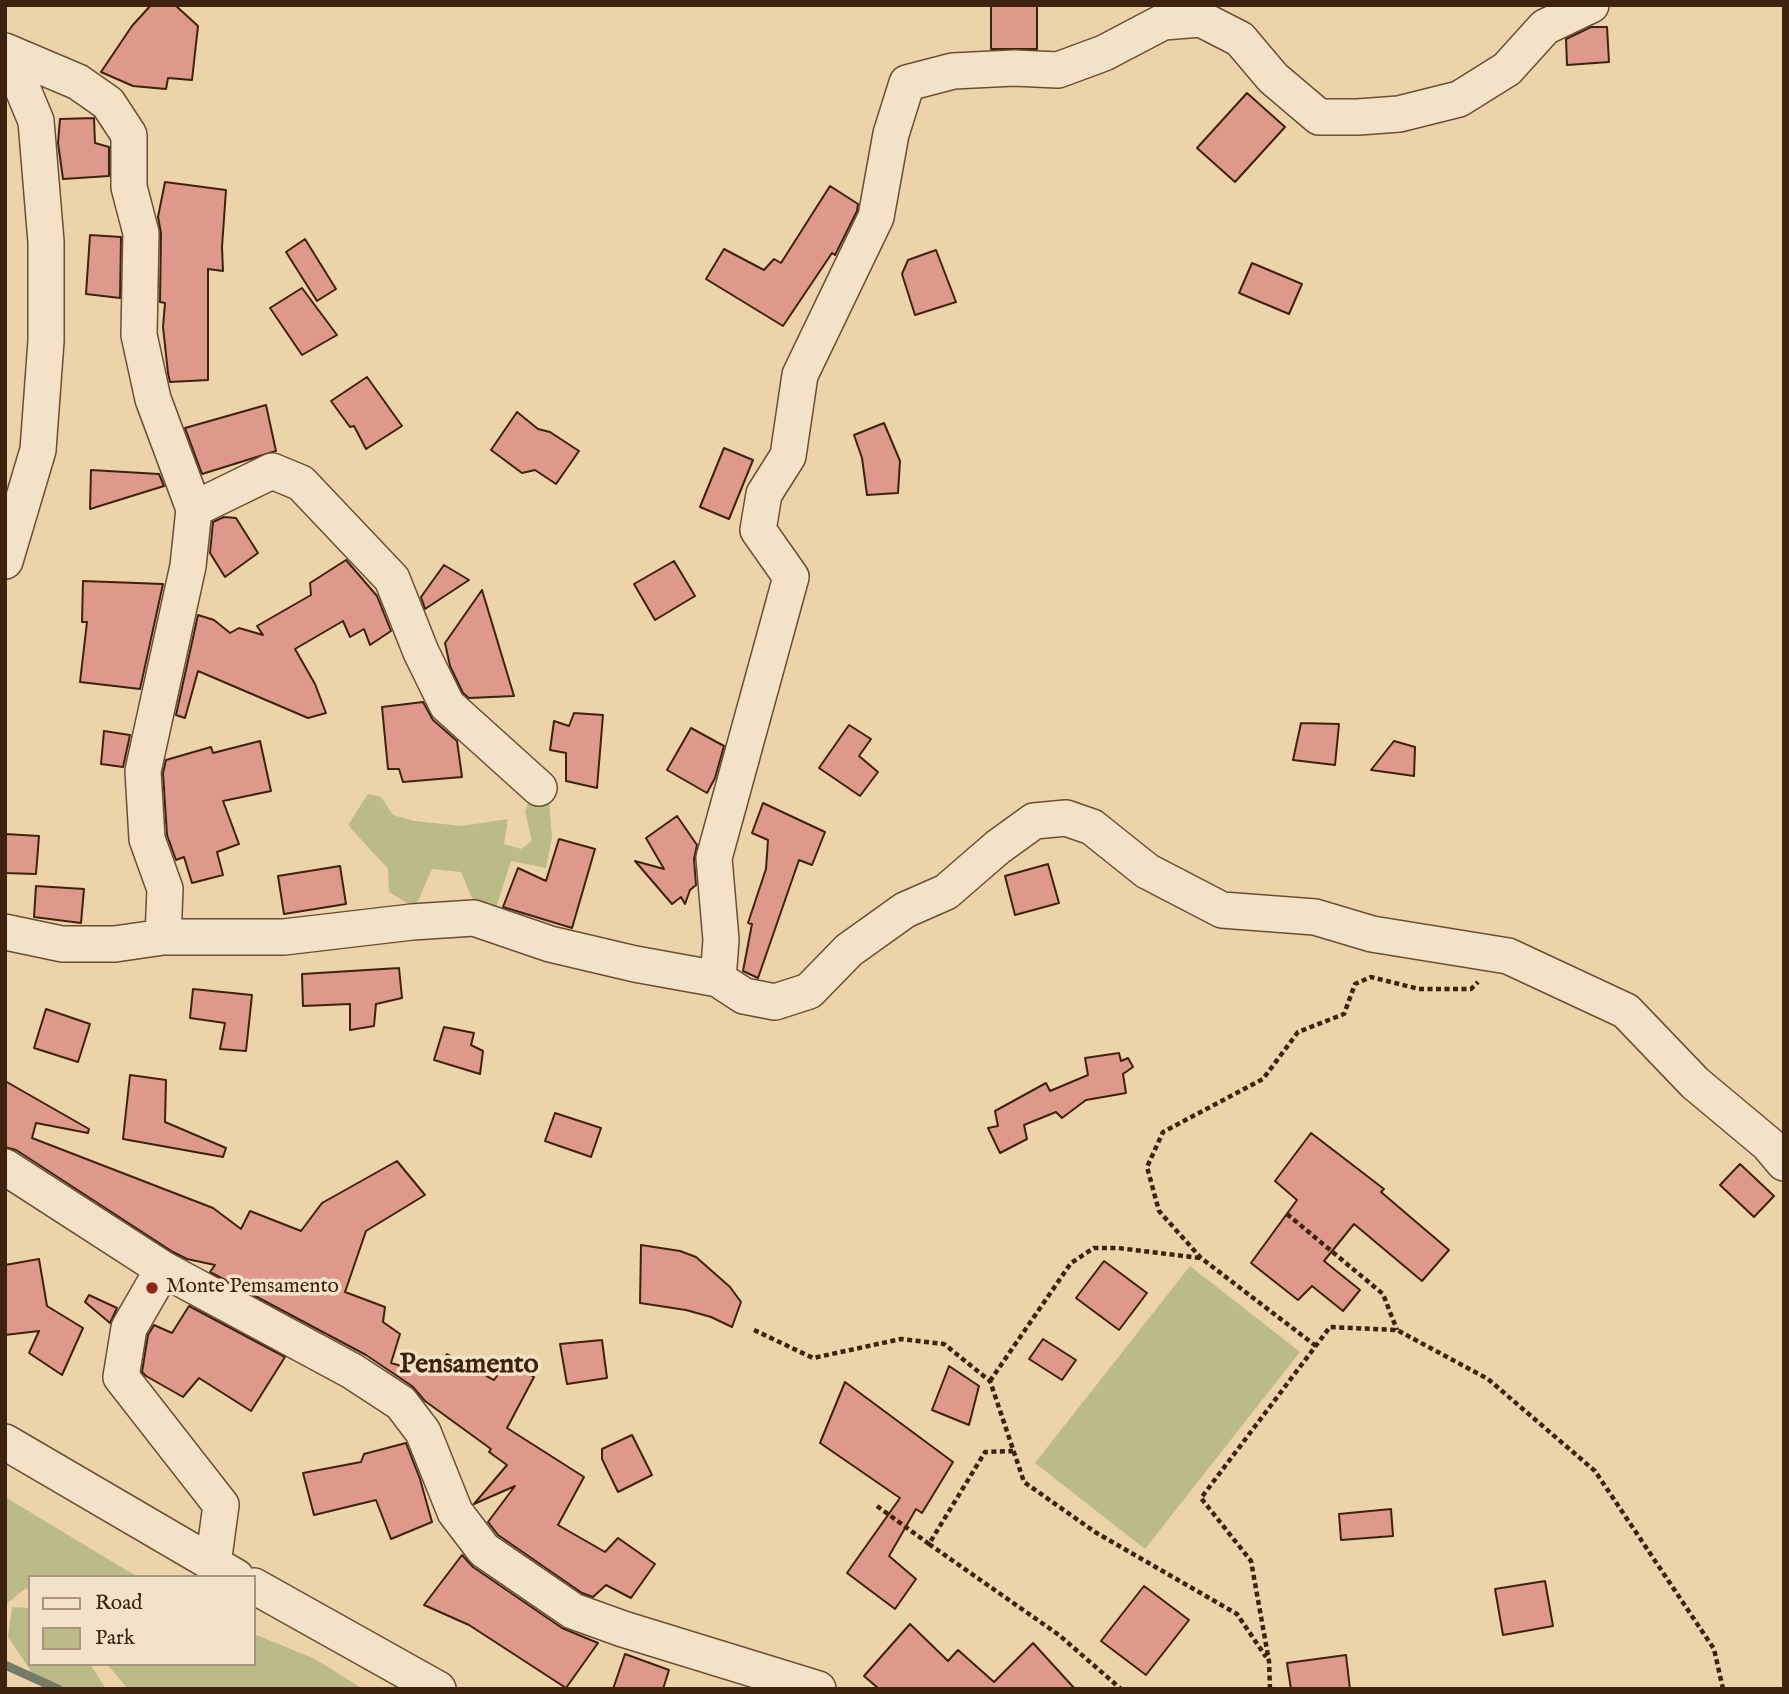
<!DOCTYPE html>
<html>
<head>
<meta charset="utf-8">
<style>
  body { margin:0 }
  #map { position:relative; width:1789px; height:1694px; overflow:hidden; background:#ecd3a9; font-family:"IM FELL English",serif }
  canvas { display:block }
  .frame { position:absolute; inset:0; border:7px solid #3d230d; pointer-events:none }
  .legend { position:absolute; left:28px; top:1575px; width:228px; height:91px; box-sizing:border-box; background:#f3e2c7; border:2px solid #aa967d; margin:0; padding:9px 12px; list-style:none; font-size:21px; color:#3d230d }
  .legend li { display:flex; align-items:center; gap:14px; height:35px }
  .legend b { width:35px; border:2px solid #aa967d }
</style>
</head>
<body>
<div id="map">
<canvas width="1789" height="1694"></canvas>
<div class="frame"></div>
<ul class="legend">
<li><b style="height:9px;background:#f3e2c7"></b>Road</li>
<li><b style="height:19px;background:#babb86"></b>Park</li>
</ul>
</div>
<script>
const context = document.querySelector('canvas').getContext('2d');
context.lineJoin = 'round';
function paint(path, color) {
  context.fillStyle = color;
  context.fill(path, 'evenodd');
}
function shape(rows) {
  const path = new Path2D();
  for (const r of rows) {
    path.moveTo(r[0], r[1]);
    for (let i = 2; i < r.length; i += 2) path.lineTo(r[i], r[i + 1]);
  }
  return path;
}
function stroke(path, color, width, dash) {
  context.strokeStyle = color;
  context.lineWidth = width;
  context.lineCap = dash ? 'butt' : 'round';
  context.setLineDash(dash || []);
  context.stroke(path);
}
function write(font, color, halo, rows, align = 'center') {
  context.font = font + ' "IM FELL English",serif';
  context.lineWidth = 7;
  context.setLineDash([]);
  context.textBaseline = 'middle';
  context.strokeStyle = halo;
  context.fillStyle = color;
  for (const [text, x, y, turn = 0] of rows) {
    context.save();
    context.translate(x, y);
    context.rotate((+turn || 0) * Math.PI / 180);
    context.textAlign = isNaN(turn) ? turn : align;
    if (halo) context.strokeText(text, 0, 0);
    context.fillText(text, 0, 0);
    context.restore();
  }
}
const green = shape([
  [368,794,381,797,393,815,414,821,462,826,508,819,504,844,521,849,532,841,525,811,529,801,549,801,552,837,546,868,511,861,494,914,472,898,461,872,432,869,415,908,389,892,388,869,348,825],
  [1190,1266,1300,1352,1145,1549,1035,1463],
  [5,1497,126,1570,139,1577,30,1577,30,1592,26,1588,5,1605],
  [12,1607,30,1608,30,1664,90,1664,106,1689,43,1689,8,1637],
  [254,1634,315,1659,363,1689,128,1689,107,1664,254,1664]
]);
const stream = shape([
  [5,1665,58,1689]
]);
const building = shape([
  [151,5,175,5,198,26,192,80,168,78,166,89,133,86,101,72,132,26,151,5],
  [991,5,1037,5,1037,49,991,49,991,5],
  [1591,27,1607,27,1609,62,1567,65,1566,39,1591,27],
  [1247,93,1285,127,1235,182,1197,148,1247,93],
  [94,118,95,143,109,147,109,176,63,179,58,143,60,119,94,118],
  [165,182,226,190,222,247,223,271,208,269,208,380,170,382,168,373,163,327,165,303,160,302,161,233,158,217,165,182],
  [830,186,858,204,857,211,835,255,832,253,783,326,706,279,724,249,764,270,774,259,781,263,830,186],
  [90,235,121,237,120,298,86,294,90,235],
  [305,239,336,289,317,301,286,252,305,239],
  [936,250,956,302,915,315,902,274,908,260,936,250],
  [1252,263,1302,284,1289,314,1239,293,1252,263],
  [302,288,337,335,302,355,270,308,302,288],
  [367,377,402,426,366,449,354,426,350,427,331,401,367,377],
  [266,405,276,451,202,474,185,428,266,405],
  [517,412,538,429,550,432,579,451,556,484,535,470,522,473,491,450,517,412],
  [884,423,900,461,898,493,867,495,862,458,854,435,884,423],
  [724,448,753,460,729,519,700,507,724,448],
  [91,470,159,474,164,486,90,509,91,470],
  [224,517,236,518,258,553,225,577,210,553,213,522,224,517],
  [346,560,377,596,391,631,370,645,364,629,350,637,343,621,295,649,315,684,326,713,308,718,198,671,185,718,176,715,198,615,214,620,230,633,239,628,263,635,257,626,311,595,310,583,346,560],
  [674,561,695,596,655,620,634,584,674,561],
  [444,565,469,580,425,609,421,597,444,565],
  [83,581,163,584,140,689,80,682,87,622,82,622,83,581],
  [482,590,514,696,469,698,463,693,450,666,445,643,482,590],
  [423,702,433,720,457,741,462,777,403,782,399,769,388,769,382,707,423,702],
  [574,713,603,715,597,788,566,781,566,753,550,750,554,721,569,726,574,713],
  [1301,723,1339,724,1335,765,1293,760,1301,723],
  [849,725,871,739,859,756,878,772,860,796,819,768,849,725],
  [691,728,724,746,715,778,707,793,667,770,691,728],
  [104,731,130,735,123,767,101,764,104,731],
  [260,741,271,791,223,801,239,844,217,852,223,875,192,883,184,857,176,860,167,835,163,773,166,760,211,747,213,753,260,741],
  [1394,741,1415,747,1414,776,1371,770,1394,741],
  [763,803,825,832,812,865,799,860,758,978,743,971,752,924,748,923,766,869,768,840,752,833,763,803],
  [677,816,697,845,694,859,696,885,690,890,685,904,681,897,672,904,635,861,664,869,646,838,677,816],
  [5,834,39,836,36,874,5,873,5,834],
  [559,839,595,849,572,928,503,907,518,868,546,881,559,839],
  [1048,864,1059,903,1015,915,1005,876,1048,864],
  [340,866,346,904,284,914,278,876,340,866],
  [36,886,84,889,81,923,34,917,36,886],
  [399,968,402,998,376,1004,374,1026,350,1030,350,1004,303,1006,302,974,399,968],
  [193,989,252,995,246,1051,220,1049,225,1023,190,1018,193,989],
  [46,1009,90,1024,78,1062,34,1048,46,1009],
  [444,1027,474,1033,471,1045,483,1051,480,1074,434,1060,444,1027],
  [1119,1053,1121,1061,1128,1058,1133,1067,1123,1074,1126,1093,1086,1100,1062,1118,1056,1112,1024,1125,1027,1139,1000,1153,988,1128,998,1126,995,1111,1046,1083,1050,1091,1088,1075,1085,1058,1119,1053],
  [130,1075,166,1080,165,1122,226,1148,223,1157,123,1139,130,1075],
  [5,1081,89,1129,88,1133,36,1123,32,1138,213,1208,241,1229,250,1211,301,1231,322,1203,397,1161,425,1195,366,1231,345,1292,385,1307,383,1322,400,1334,391,1363,434,1375,447,1354,494,1380,508,1361,534,1377,507,1428,584,1477,558,1525,605,1552,618,1538,655,1564,631,1598,606,1585,593,1597,582,1593,498,1535,488,1522,515,1486,474,1504,507,1465,489,1452,491,1449,425,1401,412,1386,366,1355,210,1272,215,1265,187,1259,173,1252,16,1150,5,1147,5,1081],
  [555,1113,601,1128,591,1157,545,1141,555,1113],
  [1311,1133,1384,1189,1381,1192,1449,1250,1422,1281,1354,1224,1324,1261,1360,1290,1343,1311,1312,1286,1298,1300,1251,1263,1297,1200,1275,1181,1311,1133],
  [1740,1164,1774,1196,1754,1217,1720,1185,1740,1164],
  [641,1245,680,1251,696,1257,730,1287,741,1302,732,1327,711,1317,686,1310,640,1303,641,1245],
  [39,1259,47,1306,83,1328,62,1375,29,1353,39,1331,5,1335,5,1265,39,1259],
  [1104,1261,1147,1293,1119,1330,1076,1298,1104,1261],
  [89,1295,117,1308,110,1323,85,1302,89,1295],
  [189,1306,285,1357,251,1411,199,1378,183,1397,146,1376,142,1372,148,1335,154,1325,172,1333,189,1306],
  [1043,1339,1076,1360,1062,1380,1029,1359,1043,1339],
  [602,1340,607,1378,567,1384,560,1344,602,1340],
  [949,1366,979,1386,969,1425,932,1410,949,1366],
  [845,1382,953,1462,922,1513,916,1509,889,1556,916,1579,895,1609,847,1573,900,1498,820,1443,845,1382],
  [632,1435,652,1475,618,1492,602,1459,602,1449,632,1435],
  [406,1443,420,1479,432,1522,391,1539,376,1500,314,1515,303,1473,361,1462,364,1454,406,1443],
  [1391,1509,1393,1536,1341,1540,1339,1514,1391,1509],
  [462,1555,473,1567,562,1628,598,1643,566,1688,469,1625,424,1605,462,1555],
  [1545,1581,1553,1626,1503,1635,1495,1589,1545,1581],
  [1144,1586,1189,1620,1146,1675,1101,1641,1144,1586],
  [910,1624,948,1661,958,1650,994,1682,1033,1643,1075,1689,879,1689,864,1676,910,1624],
  [625,1654,669,1670,663,1689,613,1689,625,1654],
  [1346,1655,1350,1689,1291,1689,1287,1663,1346,1655]
]);
const path = shape([
  [1287,1214,1383,1294,1397,1330],
  [754,1330,813,1358,901,1339,944,1344,990,1381,1024,1482,1095,1532,1237,1614,1266,1657],
  [1316,1346,1201,1258,1159,1211,1147,1167,1163,1132,1263,1079,1298,1032,1344,1014,1355,984,1371,977,1419,989,1471,989,1478,982],
  [990,1381,1071,1263,1094,1248,1118,1248,1200,1258],
  [877,1506,929,1544,985,1452,1013,1451],
  [929,1544,1059,1635,1121,1689],
  [1270,1689,1269,1661,1251,1561,1201,1498,1330,1327,1397,1330,1488,1379,1595,1471,1714,1649,1723,1689]
]);
const minor = shape([
  [5,51,78,82,108,103,129,135,129,187,141,233,139,335,153,399,194,509,188,566,143,771,147,839,165,889,163,937],
  [194,509,272,471,301,483,392,579,421,652,447,705,539,788],
  [5,561,38,450,46,341,46,242,36,121,14,68],
  [5,932,62,944,115,944,163,937,284,937,412,922,474,918,550,944,635,964,718,979,721,940,714,858,791,577,758,530,764,494,788,456,800,375,876,217,891,134,907,83,953,71,1014,68,1058,70,1104,53,1163,22,1201,19,1240,39,1273,78,1319,117,1358,117,1399,114,1459,99,1507,69,1545,27,1591,5],
  [718,979,744,996,775,1002,809,991,849,950,905,910,946,892,998,847,1034,821,1066,818,1092,827,1147,871,1222,910,1315,917,1372,934,1508,956,1626,1011,1695,1083,1768,1144,1784,1163],
  [5,1167,163,1269,352,1371,401,1403,423,1432,455,1512,484,1550,573,1611,623,1629,818,1689],
  [163,1269,129,1328,121,1377,221,1505,213,1564],
  [5,1442,236,1577],
  [254,1586,438,1689]
]);
const markers = [
  [152,1288,7,"#8f2418"]
];
const poiNames = [
  ["Monte Pemsamento",166,1288]
];
const districtNames = [
  ["Pensamento",469,1366]
];
paint(green, '#babb86');
stroke(stream, '#747c69', 9);
paint(building, '#de998a');
stroke(building, '#3d230d', 2);
stroke(minor, '#694f34', 38);
stroke(path, '#3d230d', 4.5, [5, 3.5]);
stroke(minor, '#f3e2c7', 35);
for (const [x, y, r, color] of markers) {
  const dot = new Path2D();
  dot.arc(x, y, r, 0, 2 * Math.PI);
  context.fillStyle = color;
  context.fill(dot);
  stroke(dot, '#f3e2c7', 2.5);
}
write('21px', '#3d230d', '#f3e2c7', poiNames, 'left');
write('bold 28px', '#3d230d', '#f3e2c7', districtNames);
</script>
</body>
</html>
